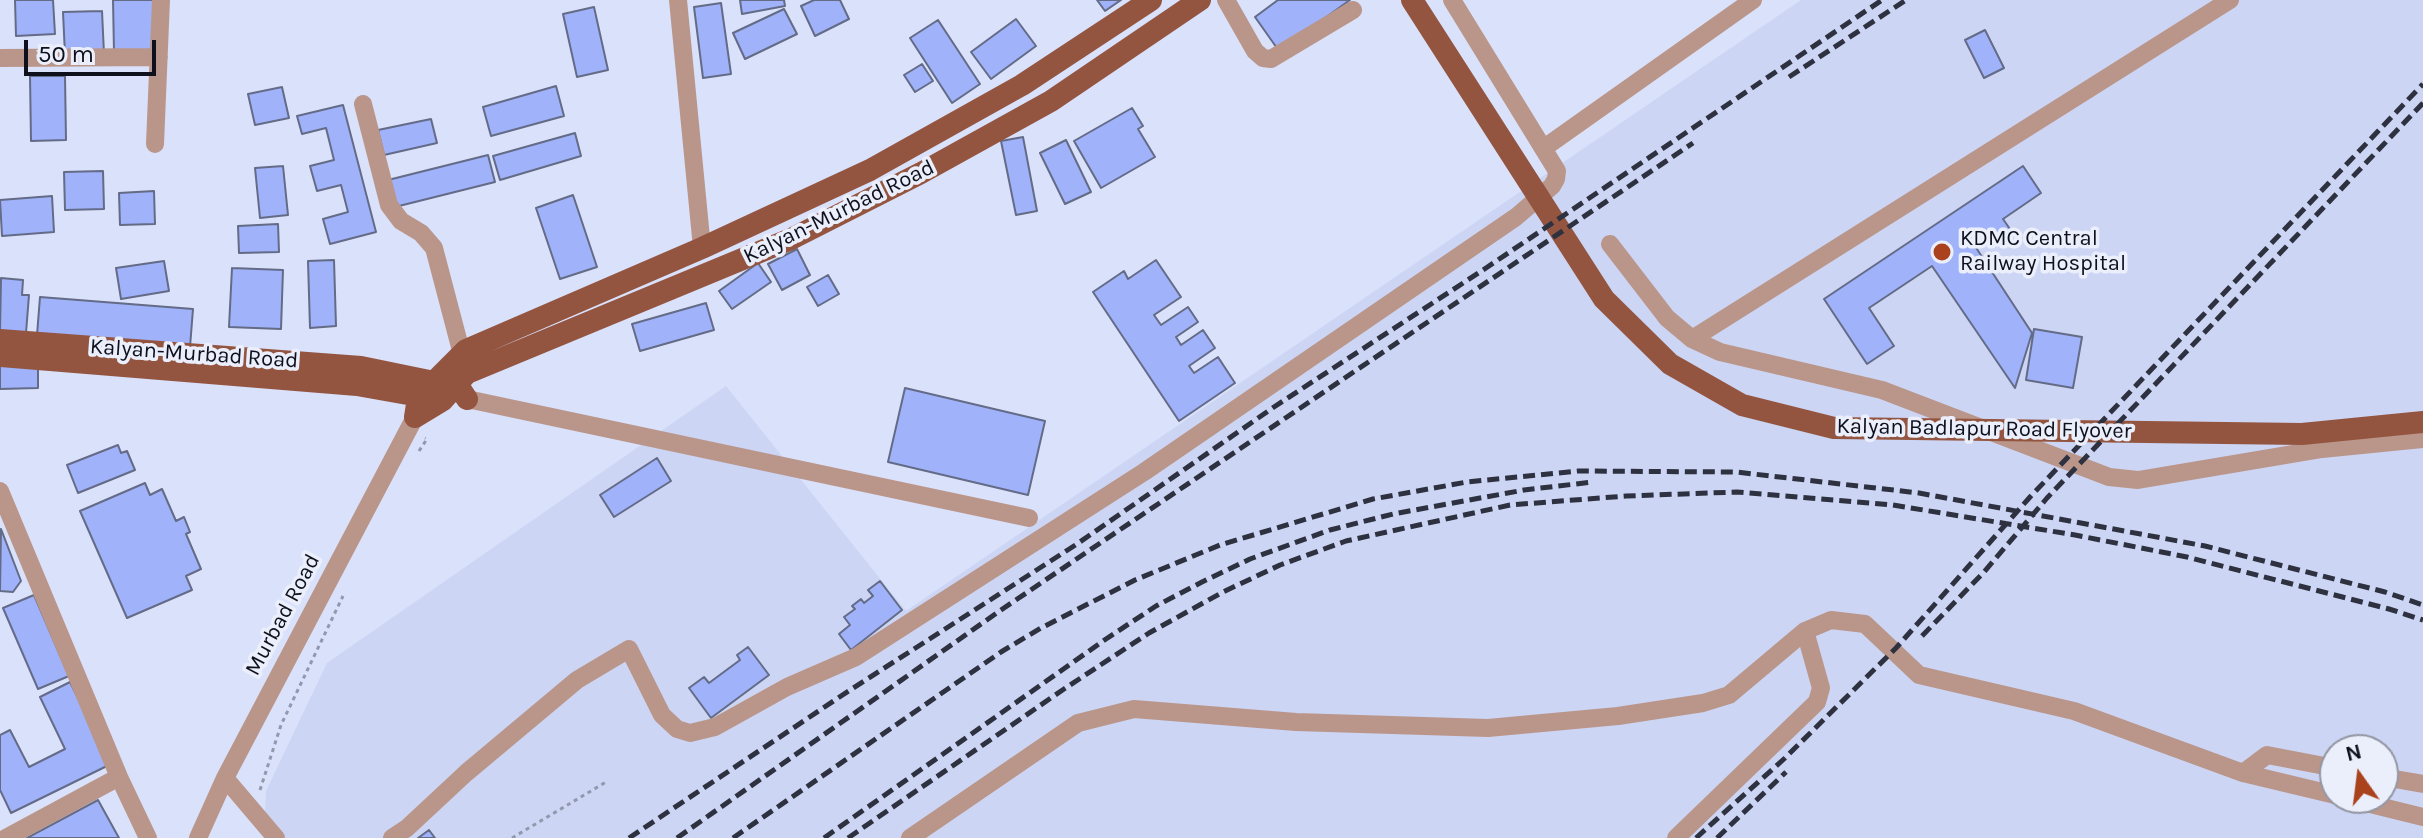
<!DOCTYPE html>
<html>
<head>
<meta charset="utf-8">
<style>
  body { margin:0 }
  #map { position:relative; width:2423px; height:838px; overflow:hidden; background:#dae1fb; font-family:Karla,sans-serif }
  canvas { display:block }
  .north { position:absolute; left:2319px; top:734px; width:80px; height:80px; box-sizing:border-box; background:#ebeffc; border:2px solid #9396a2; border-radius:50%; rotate:346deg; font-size:22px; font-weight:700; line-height:32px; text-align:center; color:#0e111c }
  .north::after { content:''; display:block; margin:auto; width:28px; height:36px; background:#aa431d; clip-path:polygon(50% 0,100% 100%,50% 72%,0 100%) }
  .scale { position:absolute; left:24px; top:40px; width:132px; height:36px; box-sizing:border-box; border:4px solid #0e111c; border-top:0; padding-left:10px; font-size:24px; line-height:28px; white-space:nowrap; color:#0e111c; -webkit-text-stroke:6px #ebeffc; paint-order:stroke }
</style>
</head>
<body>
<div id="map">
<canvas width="2423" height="838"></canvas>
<div class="north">N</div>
<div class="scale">50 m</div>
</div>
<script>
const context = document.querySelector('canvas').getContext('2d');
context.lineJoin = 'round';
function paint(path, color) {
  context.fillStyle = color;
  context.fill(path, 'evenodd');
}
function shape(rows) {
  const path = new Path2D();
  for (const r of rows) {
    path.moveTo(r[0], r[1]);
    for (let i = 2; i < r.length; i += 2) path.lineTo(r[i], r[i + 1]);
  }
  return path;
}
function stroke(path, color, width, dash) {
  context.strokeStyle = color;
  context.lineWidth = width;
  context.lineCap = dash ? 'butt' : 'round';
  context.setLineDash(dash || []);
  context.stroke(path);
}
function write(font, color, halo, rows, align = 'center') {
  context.font = font + ' Karla,sans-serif';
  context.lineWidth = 7;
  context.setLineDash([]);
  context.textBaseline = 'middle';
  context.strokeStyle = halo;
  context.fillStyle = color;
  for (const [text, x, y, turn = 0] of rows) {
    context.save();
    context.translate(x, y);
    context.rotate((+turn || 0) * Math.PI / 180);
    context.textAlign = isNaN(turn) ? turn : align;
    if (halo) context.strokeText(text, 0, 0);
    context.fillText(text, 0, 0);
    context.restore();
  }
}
const built = shape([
  [1801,0,2423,0,2423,838,264,838,266,791,327,663,726,386,906,611],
  [2335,750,2383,750,2383,798,2335,798]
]);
const building = shape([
  [15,0,53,0,55,34,16,36,15,0],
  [113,0,154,0,155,51,114,52,113,0],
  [740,0,784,0,785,6,742,14,740,0],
  [814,0,840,0,849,19,815,36,801,6,814,0],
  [1097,0,1121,0,1105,11,1097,0],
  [1278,0,1350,0,1279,51,1255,17,1278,0],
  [721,3,731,74,703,78,694,7,721,3],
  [594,7,608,70,577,77,563,14,594,7],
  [784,9,797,34,745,59,733,33,784,9],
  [102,11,104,54,65,55,63,12,102,11],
  [1016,19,1036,46,991,79,971,52,1016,19],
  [938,20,980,84,952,103,910,38,938,20],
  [1985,30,2004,68,1984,78,1965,40,1985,30],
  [922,64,933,81,915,92,904,75,922,64],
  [30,76,65,76,66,140,31,141,30,76],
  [556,86,564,116,491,136,483,107,556,86],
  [282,87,289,118,255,125,248,94,282,87],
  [343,105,376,232,330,244,323,219,348,212,341,185,317,191,310,166,334,160,326,128,302,134,297,116,343,105],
  [1132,108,1143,126,1138,129,1155,157,1101,188,1074,141,1132,108],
  [431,119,437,143,384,155,378,130,431,119],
  [575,133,581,156,500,180,493,156,575,133],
  [1023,137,1037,211,1016,215,1001,141,1023,137],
  [1066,140,1091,192,1065,204,1040,153,1066,140],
  [488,155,495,182,395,207,388,180,488,155],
  [283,166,288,215,260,218,255,168,283,166],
  [2023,166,2041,193,2003,219,2012,232,1994,244,1985,231,1971,240,2032,333,2015,388,1932,266,1869,308,1894,346,1867,364,1824,299,2023,166],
  [103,171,104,209,65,210,64,172,103,171],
  [154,191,155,224,120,225,119,193,154,191],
  [573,195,597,267,560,279,536,208,573,195],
  [52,196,54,232,2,236,0,200,52,196],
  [278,224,279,252,239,253,238,226,278,224],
  [797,249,810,275,782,290,768,264,797,249],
  [334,260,336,326,310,328,308,261,334,260],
  [1156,260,1181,297,1154,315,1161,325,1188,307,1198,322,1176,337,1181,345,1203,330,1215,348,1189,366,1194,373,1218,357,1235,383,1179,421,1093,292,1124,271,1128,279,1156,260],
  [164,261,169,291,121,299,116,268,164,261],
  [758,263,771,282,732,309,719,291,758,263],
  [232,268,283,270,281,329,229,327,232,268],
  [828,275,839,294,818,306,807,287,828,275],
  [1,278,23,280,22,295,29,295,26,333,0,331,1,278],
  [40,297,193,309,190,347,37,335,40,297],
  [706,303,714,330,640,351,632,324,706,303],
  [2034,329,2082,337,2073,388,2026,380,2034,329],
  [0,360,38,362,38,388,0,389,0,360],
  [905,388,1045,421,1028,495,888,462,905,388],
  [118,445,121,453,127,451,135,470,78,493,67,465,118,445],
  [657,458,671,481,614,517,600,495,657,458],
  [145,483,150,495,162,489,176,521,184,517,190,532,186,534,201,569,186,576,192,590,127,618,80,511,145,483],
  [1,529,21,581,13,592,0,591,1,529],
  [880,581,902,610,851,650,839,634,850,625,844,617,855,609,852,606,861,599,864,603,873,596,868,590,880,581],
  [34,595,69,676,38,689,3,608,34,595],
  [748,647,769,675,711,718,689,688,704,677,709,683,740,660,737,655,748,647],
  [70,682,111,764,11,813,0,790,0,735,10,730,29,767,65,749,40,697,70,682],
  [98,800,119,838,27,838,98,800],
  [429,830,435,838,418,838,429,830]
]);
const path = shape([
  [419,451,427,439,425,438],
  [260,790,281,725,343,596],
  [512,838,606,782]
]);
const minor = shape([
  [678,0,702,248],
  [1226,0,1255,51,1263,58,1271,59,1353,10],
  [0,58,159,57],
  [363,104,389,205,401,221,421,233,434,248,465,366],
  [155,144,161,0],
  [1544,148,1753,0],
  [1610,244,1667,318,1692,339,1720,352,1882,390,2109,477,2138,480,2322,449,2423,439],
  [1692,339,2230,0],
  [467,399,1029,518],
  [0,491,119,777,148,838],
  [2243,773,2267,755,2335,768],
  [2383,777,2423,784],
  [225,778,276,838],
  [2346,798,2423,817],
  [6,838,119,777],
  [198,838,225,778,415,417],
  [392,838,407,828,466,773,577,680,629,649,662,715,677,729,690,733,715,727,787,687,856,657,1144,472,1516,217,1552,186,1556,179,1557,171,1452,0],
  [910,838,1078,723,1134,709,1296,722,1488,728,1618,716,1703,703,1729,695,1805,631,1831,620,1865,624,1919,675,2074,711,2243,773,2335,795],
  [1676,838,1817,702,1821,688,1805,631]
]);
const major = shape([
  [1412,0,1604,299,1670,364,1742,405,1834,428,2302,434,2423,422],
  [0,340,361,367,434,382,457,384,467,399],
  [0,356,357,385,430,398],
  [415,417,443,400,467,373,791,239,921,173,1051,101,1200,0],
  [415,417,418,398,466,350,702,248,870,170,1022,85,1151,0]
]);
const rail = shape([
  [1789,77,1906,0],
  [1922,636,1984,572,2047,498,2423,103],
  [629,838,841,696,1077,544,1274,407,1486,268,1882,0],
  [677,838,1001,610,1693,143],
  [733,838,1001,652,1041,628,1135,580,1220,545,1373,499,1467,482,1578,471,1736,472,1919,493,2205,546,2385,592,2423,605],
  [824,838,1106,639,1156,606,1202,582,1250,559,1330,530,1393,514,1524,490,1593,482],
  [848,838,1064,689,1149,633,1223,592,1280,565,1346,541,1510,505,1626,496,1737,492,1893,505,2075,535,2187,557,2389,609,2423,620],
  [1696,838,1785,758,1896,648,2030,497,2423,84],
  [1717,838,1786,772]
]);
const markers = [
  [1942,252,10,"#aa431d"]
];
const streetNames = [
  ["Kalyan-Murbad Road",839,212,-26],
  ["Kalyan-Murbad Road",194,354,4],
  ["Kalyan Badlapur Road Flyover",1984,429,1],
  ["Murbad Road",283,615,-62]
];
const poiNames = [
  ["KDMC Central",1960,239],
  ["Railway Hospital",1960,264]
];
paint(built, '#ccd5f4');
paint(building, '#a0b2fa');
stroke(building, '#636b87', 2);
stroke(path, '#9398ad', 3, [4, 4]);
stroke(minor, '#ba968a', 18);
stroke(major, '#945540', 22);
stroke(rail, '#2e313f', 5, [12, 6]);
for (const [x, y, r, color] of markers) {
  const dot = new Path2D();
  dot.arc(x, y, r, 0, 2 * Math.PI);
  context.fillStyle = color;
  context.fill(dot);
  stroke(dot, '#ebeffc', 3);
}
write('22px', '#0e111c', '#ebeffc', streetNames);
write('22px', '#0e111c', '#ebeffc', poiNames, 'left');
</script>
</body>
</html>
